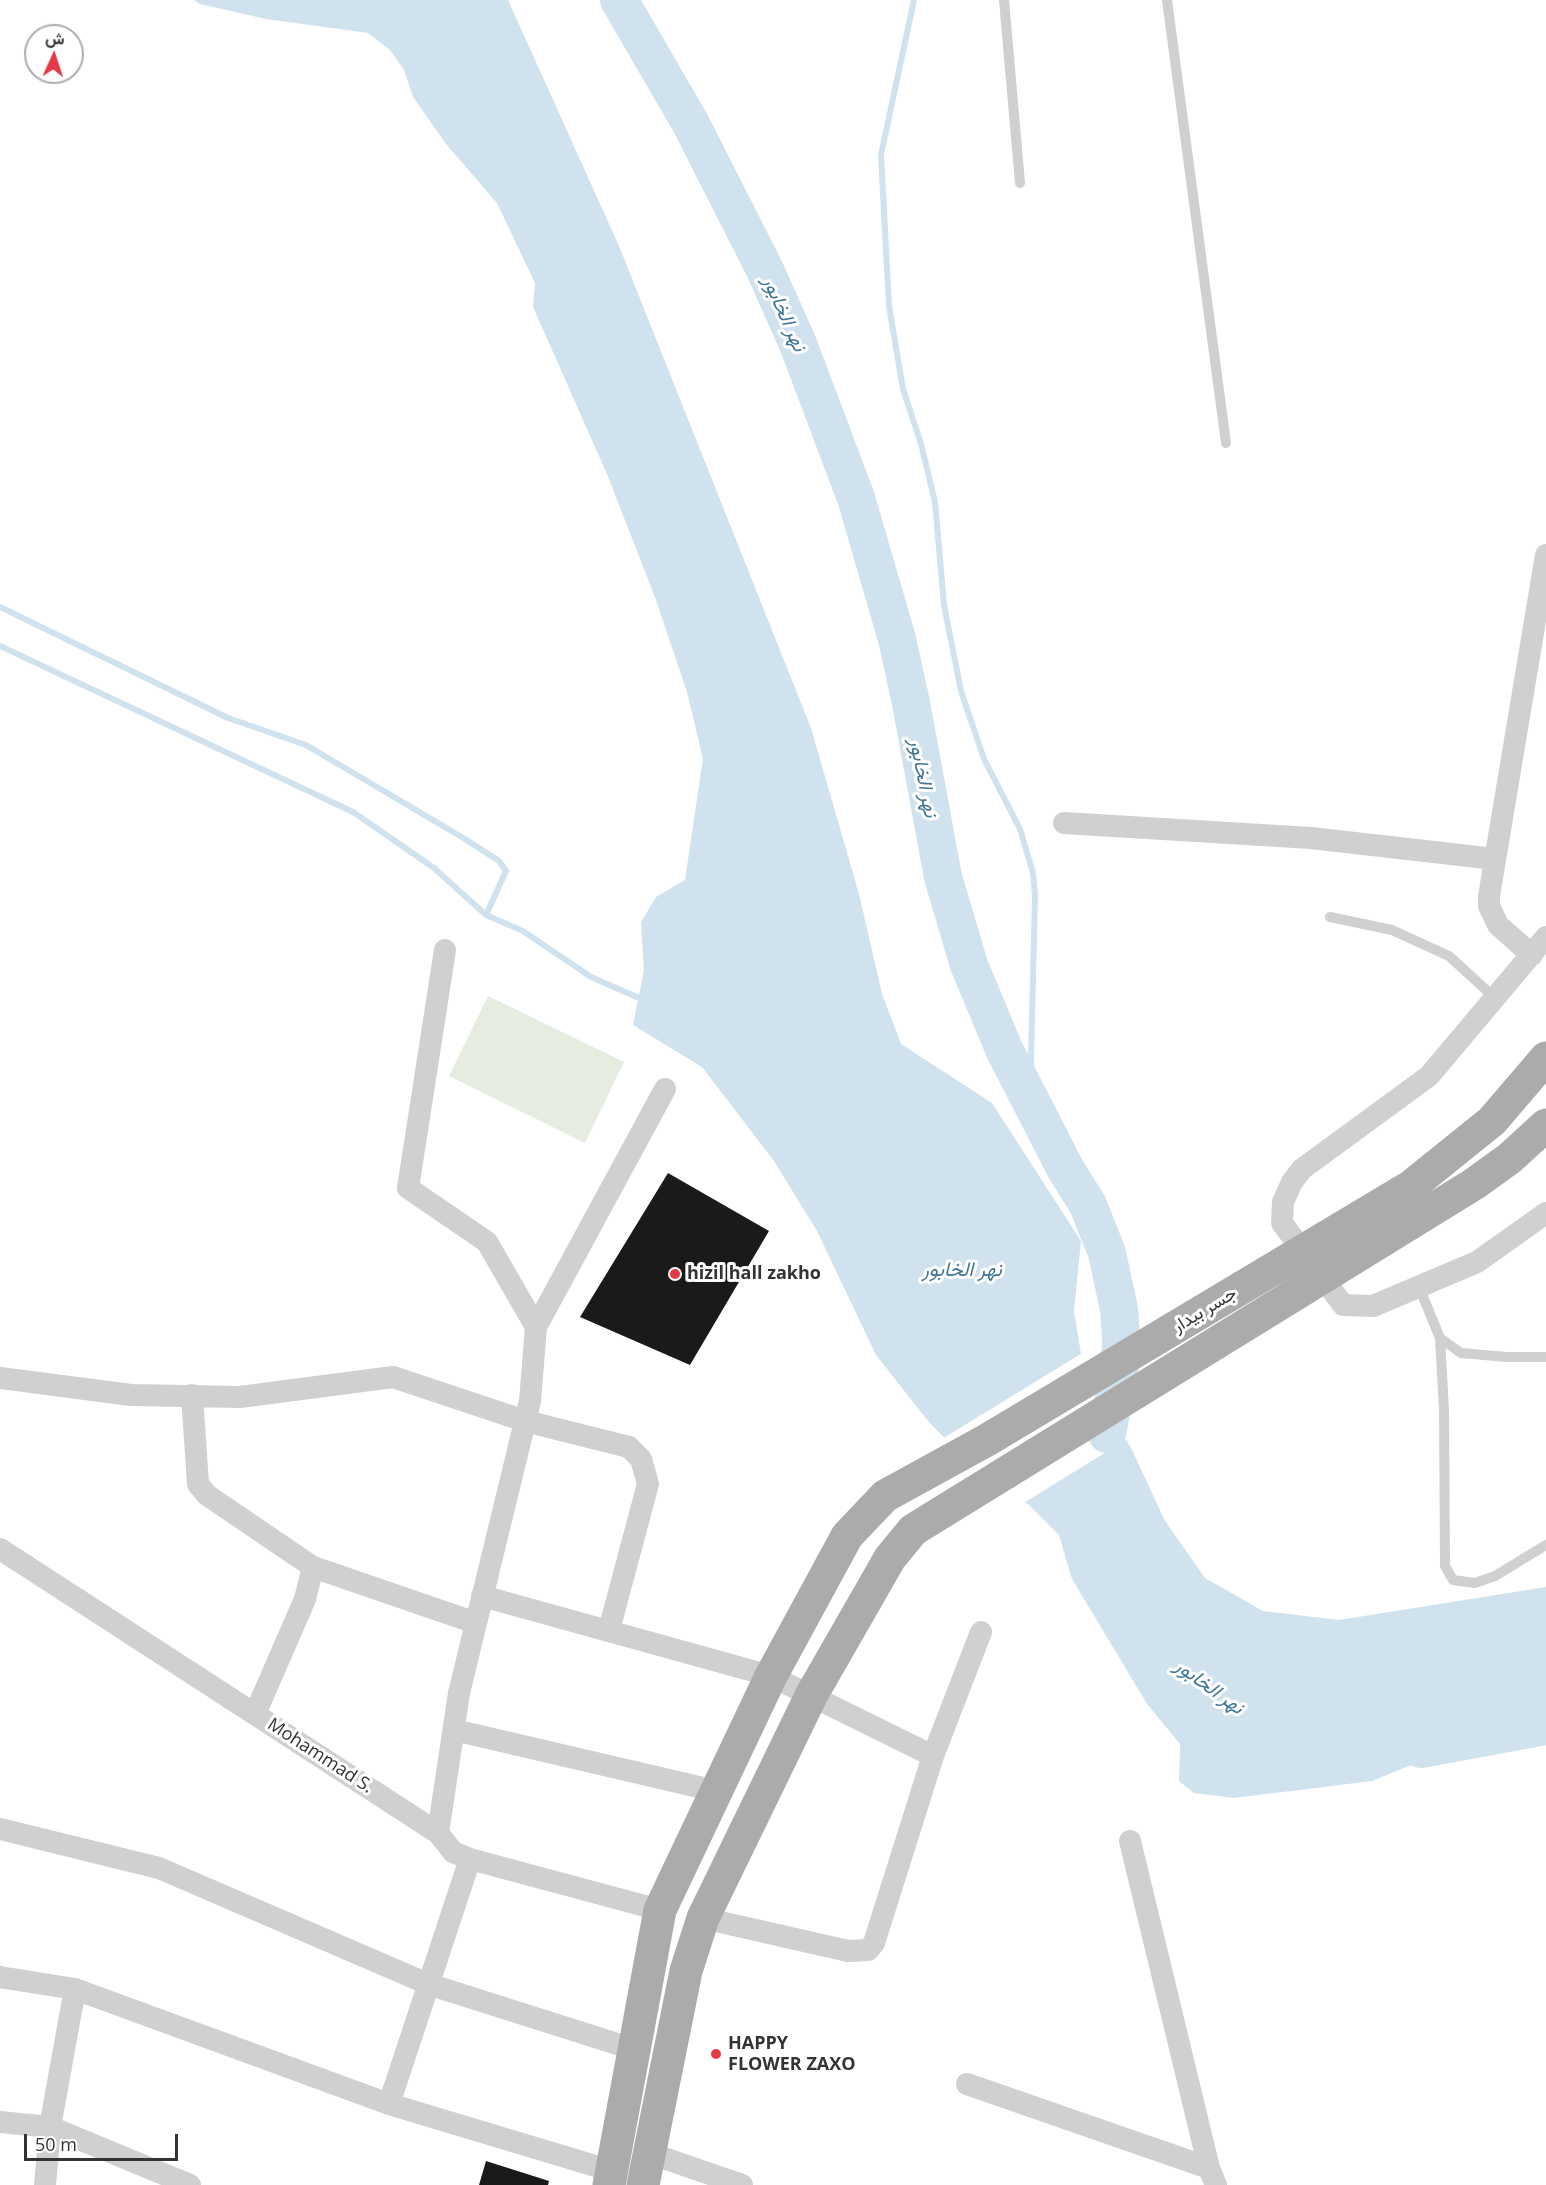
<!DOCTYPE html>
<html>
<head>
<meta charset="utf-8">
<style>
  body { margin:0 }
  #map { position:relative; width:1546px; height:2185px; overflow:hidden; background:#fff; font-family:"Open Sans",Vazirmatn,sans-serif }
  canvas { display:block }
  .north { position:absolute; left:24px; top:24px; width:60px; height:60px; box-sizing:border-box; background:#fff; border:2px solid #adadad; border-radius:50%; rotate:3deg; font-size:16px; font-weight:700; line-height:24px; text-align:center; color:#333 }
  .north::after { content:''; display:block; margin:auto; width:21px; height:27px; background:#e63946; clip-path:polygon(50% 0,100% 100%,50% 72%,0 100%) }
  .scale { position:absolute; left:24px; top:2134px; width:154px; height:27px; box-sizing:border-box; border:3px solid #333; border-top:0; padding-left:8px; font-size:18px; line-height:21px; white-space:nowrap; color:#333; -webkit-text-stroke:4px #fff; paint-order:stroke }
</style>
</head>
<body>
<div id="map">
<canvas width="1546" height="2185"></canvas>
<div class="north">ش</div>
<div class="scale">50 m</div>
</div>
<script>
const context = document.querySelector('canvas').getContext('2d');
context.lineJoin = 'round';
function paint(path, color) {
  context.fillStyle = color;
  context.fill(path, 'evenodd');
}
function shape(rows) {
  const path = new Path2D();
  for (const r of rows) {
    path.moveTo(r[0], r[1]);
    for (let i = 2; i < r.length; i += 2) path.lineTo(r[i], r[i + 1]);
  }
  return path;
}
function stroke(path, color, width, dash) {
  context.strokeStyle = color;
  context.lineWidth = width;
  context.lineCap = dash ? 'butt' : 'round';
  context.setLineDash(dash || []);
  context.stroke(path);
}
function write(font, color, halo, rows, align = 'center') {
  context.font = font + ' "Open Sans",Vazirmatn,sans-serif';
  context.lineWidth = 6;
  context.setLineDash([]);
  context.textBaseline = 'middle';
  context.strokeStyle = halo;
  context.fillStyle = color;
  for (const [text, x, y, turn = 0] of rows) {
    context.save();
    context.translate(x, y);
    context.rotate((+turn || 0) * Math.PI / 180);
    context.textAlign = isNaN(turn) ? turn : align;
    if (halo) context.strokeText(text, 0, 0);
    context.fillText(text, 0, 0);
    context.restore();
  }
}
const green = shape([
  [488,996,624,1062,585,1143,449,1076]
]);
const water = shape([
  [194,0,508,0,619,246,811,728,859,894,882,994,901,1044,992,1103,1081,1241,1074,1311,1082,1360,1132,1450,1165,1521,1205,1578,1263,1611,1339,1620,1546,1587,1546,1730,1524,1719,1372,1781,1234,1798,1194,1793,1179,1781,1180,1744,1147,1704,1072,1579,1059,1535,1029,1505,977,1472,928,1421,876,1355,817,1231,774,1161,702,1067,633,1025,644,970,641,922,656,897,685,880,703,759,687,692,656,600,607,474,533,307,535,283,497,203,446,144,413,97,404,70,390,50,368,33,266,19,200,4]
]);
const pier = shape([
  [1084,1352,1085,1359,1129,1438,1022,1504,975,1474,942,1439]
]);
const stream = shape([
  [914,0,881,155,889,306,903,389,921,444,935,502,944,605,961,691,984,759,1020,829,1033,873,1035,896,1031,1058,1033,1109],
  [0,607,228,718,306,745,465,839,499,861,506,871,486,915],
  [0,646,353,812,434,868,486,915,523,931,591,977,646,1001]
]);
const river = shape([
  [619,0,691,124,765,270,798,344,856,498,897,639,911,703,943,877,969,965,1004,1049,1065,1168,1088,1205,1107,1253,1119,1309,1121,1337,1120,1366,1107,1434],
  [1421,1749,1546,1726]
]);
const building = shape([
  [668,1173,769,1231,690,1365,580,1317],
  [486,2161,549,2181,548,2185,479,2185]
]);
const lane = shape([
  [1004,0,1020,183],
  [1167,0,1226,443],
  [1330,917,1392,930,1449,956,1495,998],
  [1419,1287,1440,1338,1444,1410,1445,1566,1453,1580,1475,1583,1495,1576,1546,1545],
  [1440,1338,1461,1353,1507,1357,1546,1357]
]);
const street = shape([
  [1064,823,1311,838,1495,859],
  [1546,937,1429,1076,1302,1169,1292,1182,1283,1202,1282,1223,1343,1305,1373,1306,1477,1262,1546,1213],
  [1532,955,1498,925,1489,906,1489,896,1546,555],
  [536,1327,665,1089],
  [0,1378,131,1395,240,1397,393,1377,525,1421,629,1447,641,1459,648,1484,609,1630],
  [192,1395,198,1484,207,1495,313,1567],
  [0,1549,438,1833,453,1852,470,1859,660,1910],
  [482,1596,771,1676,933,1756],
  [255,1714,305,1599,313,1567,476,1623],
  [454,1730,716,1791],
  [0,1829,159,1868,428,1984,633,2049],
  [438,1833,459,1693,530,1401,536,1327,487,1242,408,1188,445,950],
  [1130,1841,1209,2168,1216,2185],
  [703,1918,848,1951,868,1950,874,1943,933,1756,981,1632],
  [0,1977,75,1989,389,2104,612,2171],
  [967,2084,1209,2168],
  [389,2104,470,1859],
  [0,2122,50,2127,190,2185],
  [649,2153,742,2185],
  [45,2185,50,2127,75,1989]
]);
const primary = shape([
  [609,2185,660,1910,771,1676,847,1536,885,1496,987,1440,1410,1187,1492,1121,1546,1058],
  [643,2185,686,1971,703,1918,812,1694,890,1558,913,1530,1474,1184,1510,1158,1546,1125]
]);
const markers = [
  [675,1274,6,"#e63946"],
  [716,2054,6,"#e63946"]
];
const poiNames = [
  ["hizil hall zakho",687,1274],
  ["HAPPY",728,2044],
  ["FLOWER ZAXO",728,2065]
];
const streetNames = [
  ["جسر بيدار",1205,1310,-31],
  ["Mohammad S.",320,1756,33]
];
const waterNames = [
  ["نهر الخابور",784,314,66],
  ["نهر الخابور",923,778,79],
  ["نهر الخابور",962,1270],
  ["نهر الخابور",1209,1687,36]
];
paint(green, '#e6ecdf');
paint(water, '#cfe2ee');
paint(pier, '#fff');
stroke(stream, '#cfe2ee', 6);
stroke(river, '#cfe2ee', 38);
paint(building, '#1a1a1a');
stroke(lane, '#d0d0d0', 10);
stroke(street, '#d0d0d0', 22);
stroke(primary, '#ababab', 33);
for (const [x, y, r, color] of markers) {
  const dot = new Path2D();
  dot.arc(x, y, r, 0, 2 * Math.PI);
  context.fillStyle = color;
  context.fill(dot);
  stroke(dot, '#fff', 2);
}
write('bold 18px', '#333', '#fff', poiNames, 'left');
write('18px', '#333', '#fff', streetNames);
write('italic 20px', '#3f7597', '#fff', waterNames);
</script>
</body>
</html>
